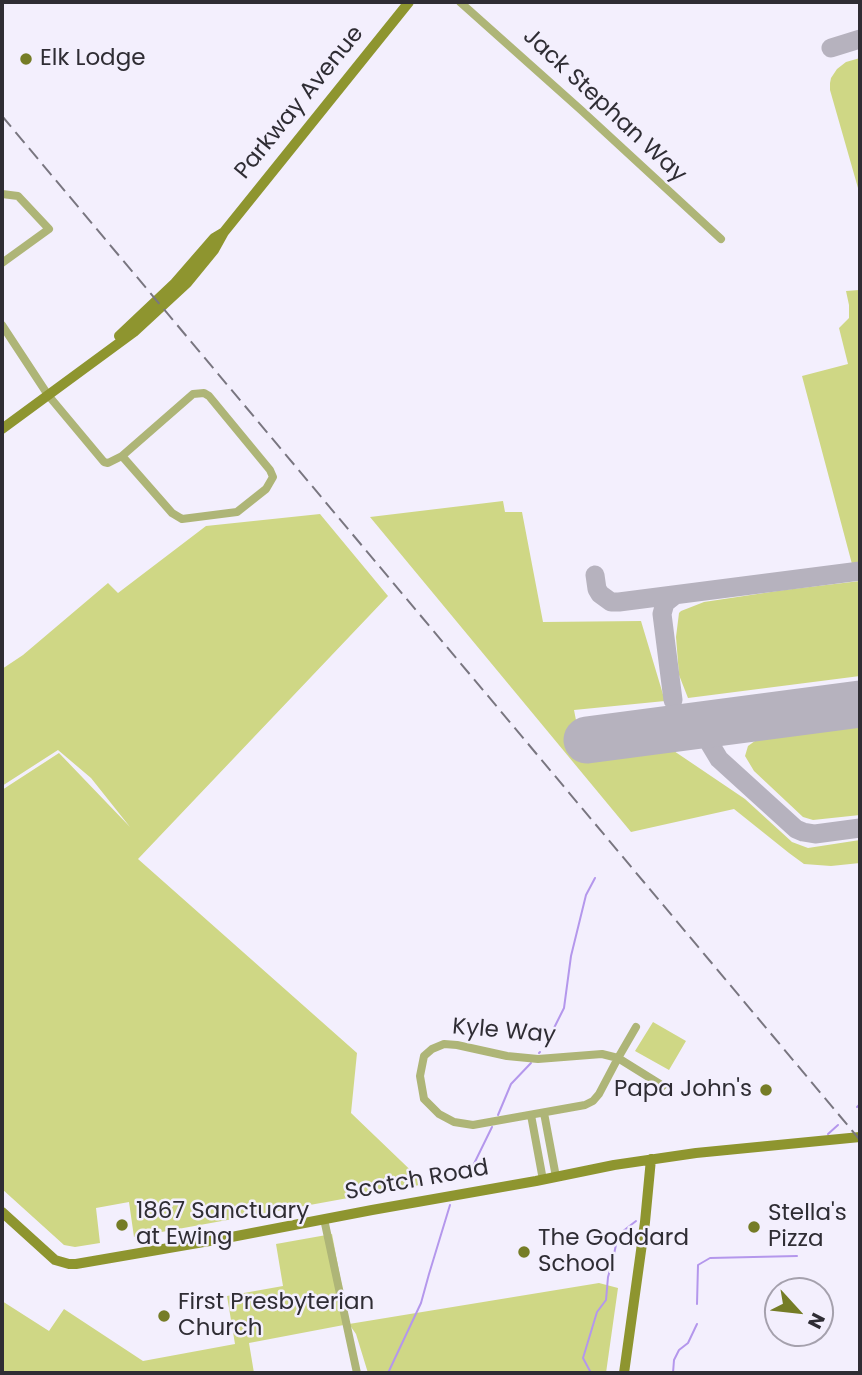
<!DOCTYPE html>
<html>
<head>
<meta charset="utf-8">
<style>
  body { margin:0 }
  #map { position:relative; width:862px; height:1375px; overflow:hidden; background:#f3effd; font-family:Poppins,sans-serif }
  canvas { display:block }
  .frame { position:absolute; inset:0; border:4px solid #2f2d34; pointer-events:none }
  .north { position:absolute; left:764px; top:1277px; width:70px; height:70px; box-sizing:border-box; background:#f3effd; border:2px solid #a5a1ad; border-radius:50%; rotate:117deg; font-size:19px; font-weight:700; line-height:28px; text-align:center; color:#2f2d34 }
  .north::after { content:''; display:block; margin:auto; width:24px; height:32px; background:#757c26; clip-path:polygon(50% 0,100% 100%,50% 72%,0 100%) }
</style>
</head>
<body>
<div id="map">
<canvas width="862" height="1375"></canvas>
<div class="frame"></div>
<div class="north">N</div>
</div>
<script>
const context = document.querySelector('canvas').getContext('2d');
context.lineJoin = 'round';
function paint(path, color) {
  context.fillStyle = color;
  context.fill(path, 'evenodd');
}
function shape(rows) {
  const path = new Path2D();
  for (const r of rows) {
    path.moveTo(r[0], r[1]);
    for (let i = 2; i < r.length; i += 2) path.lineTo(r[i], r[i + 1]);
  }
  return path;
}
function stroke(path, color, width, dash) {
  context.strokeStyle = color;
  context.lineWidth = width;
  context.lineCap = dash ? 'butt' : 'round';
  context.setLineDash(dash || []);
  context.stroke(path);
}
function write(font, color, halo, rows, align = 'center') {
  context.font = font + ' Poppins,sans-serif';
  context.lineWidth = 5;
  context.setLineDash([]);
  context.textBaseline = 'middle';
  context.strokeStyle = halo;
  context.fillStyle = color;
  for (const [text, x, y, turn = 0] of rows) {
    context.save();
    context.translate(x, y);
    context.rotate((+turn || 0) * Math.PI / 180);
    context.textAlign = isNaN(turn) ? turn : align;
    if (halo) context.strokeText(text, 0, 0);
    context.fillText(text, 0, 0);
    context.restore();
  }
}
const green = shape([
  [860,58,860,195,830,90,830,83,831,78,837,69,846,62],
  [860,287,860,563,852,564,802,376,848,364,839,328,849,318,849,305,846,291,859,290],
  [503,501,505,512,522,512,543,622,641,621,665,701,574,710,584,761,671,749,745,799,792,842,808,848,860,840,860,863,831,866,804,864,789,853,734,809,631,832,370,517],
  [320,514,388,596,138,859,357,1053,351,1113,425,1184,134,1237,129,1202,96,1208,100,1243,75,1247,64,1245,2,1189,2,790,59,753,130,827,91,778,58,750,2,786,2,669,23,655,108,583,118,593,206,526],
  [860,581,860,676,688,698,679,675,676,637,679,613,681,611,704,602,784,590],
  [860,725,860,815,813,820,803,817,754,771,745,756,748,746,759,738],
  [653,1022,686,1041,669,1070,635,1051],
  [332,1234,349,1324,599,1283,618,1288,606,1373,368,1373,356,1334,349,1324,249,1343,254,1373,2,1373,2,1301,49,1331,64,1309,143,1361,235,1344,227,1296,283,1286,276,1244]
]);
const stream = shape([
  [545,1046,564,1008,571,956,586,895,595,878],
  [539,1053,540,1052],
  [857,1107,860,1104],
  [498,1115,511,1084,531,1063],
  [828,1134,838,1125],
  [469,1174,492,1127],
  [613,1259,618,1235,636,1221],
  [697,1304,698,1265,710,1258,797,1256],
  [388,1373,421,1303,429,1274,450,1205],
  [591,1373,583,1358,597,1312,606,1300,608,1277,612,1263],
  [673,1373,674,1360,679,1350,688,1343,697,1324]
]);
const taxiway = shape([
  [831,48,860,39],
  [595,575,597,589,600,594,611,602,619,602,860,571],
  [673,700,662,614,665,603,675,595],
  [710,744,719,759,796,829,803,832,815,834,860,828]
]);
const runway = shape([
  [587,740,860,704]
]);
const minor = shape([
  [460,2,581,110,721,239],
  [2,194,18,196,49,229,2,263],
  [2,325,48,395,104,462,108,463,122,456,193,394,204,393,209,396,270,470,273,477,266,489,237,512,182,519,172,513,122,456],
  [636,1027,618,1058,599,1094,593,1101,585,1105,473,1125,454,1122,439,1114,424,1099,420,1076,424,1056,432,1049,444,1044,457,1045,507,1056,538,1059,602,1054,618,1058,663,1086],
  [544,1113,556,1177],
  [531,1115,543,1180],
  [324,1219,357,1373]
]);
const secondary = shape([
  [119,336,174,284,214,238,224,232],
  [2,429,134,332,187,283,214,250,224,232,409,2],
  [2,1212,55,1260,69,1264,76,1264,221,1239,372,1210,536,1181,614,1165,696,1153,860,1137],
  [624,1373,645,1222,651,1159]
]);
const rail = shape([
  [2,116,860,1140]
]);
const markers = [
  [26,59,7,"#757c26"],
  [766,1090,7,"#757c26"],
  [122,1225,7,"#757c26"],
  [754,1227,7,"#757c26"],
  [524,1252,7,"#757c26"],
  [164,1316,7,"#757c26"]
];
const poiNames = [
  ["Elk Lodge",40,59],
  ["Papa John's",752,1090,"right"],
  ["1867 Sanctuary",136,1212],
  ["at Ewing",136,1238],
  ["Stella's",768,1214],
  ["Pizza",768,1240],
  ["The Goddard",538,1239],
  ["School",538,1265],
  ["First Presbyterian",178,1303],
  ["Church",178,1329]
];
const streetNames = [
  ["Parkway Avenue",300,103,-51],
  ["Jack Stephan Way",604,106,43],
  ["Kyle Way",504,1032,5],
  ["Scotch Road",417,1181,-10]
];
paint(green, '#cfd785');
stroke(stream, '#b497ec', 2);
stroke(taxiway, '#b6b2be', 19);
stroke(runway, '#b6b2be', 47);
stroke(minor, '#aeb577', 8);
stroke(secondary, '#8e952f', 10);
stroke(rail, '#797680', 2, [14, 7]);
for (const [x, y, r, color] of markers) {
  const dot = new Path2D();
  dot.arc(x, y, r, 0, 2 * Math.PI);
  context.fillStyle = color;
  context.fill(dot);
  stroke(dot, '#f3effd', 2.5);
}
write('23px', '#2f2d34', '#f3effd', poiNames, 'left');
write('23px', '#2f2d34', '#f3effd', streetNames);
</script>
</body>
</html>
